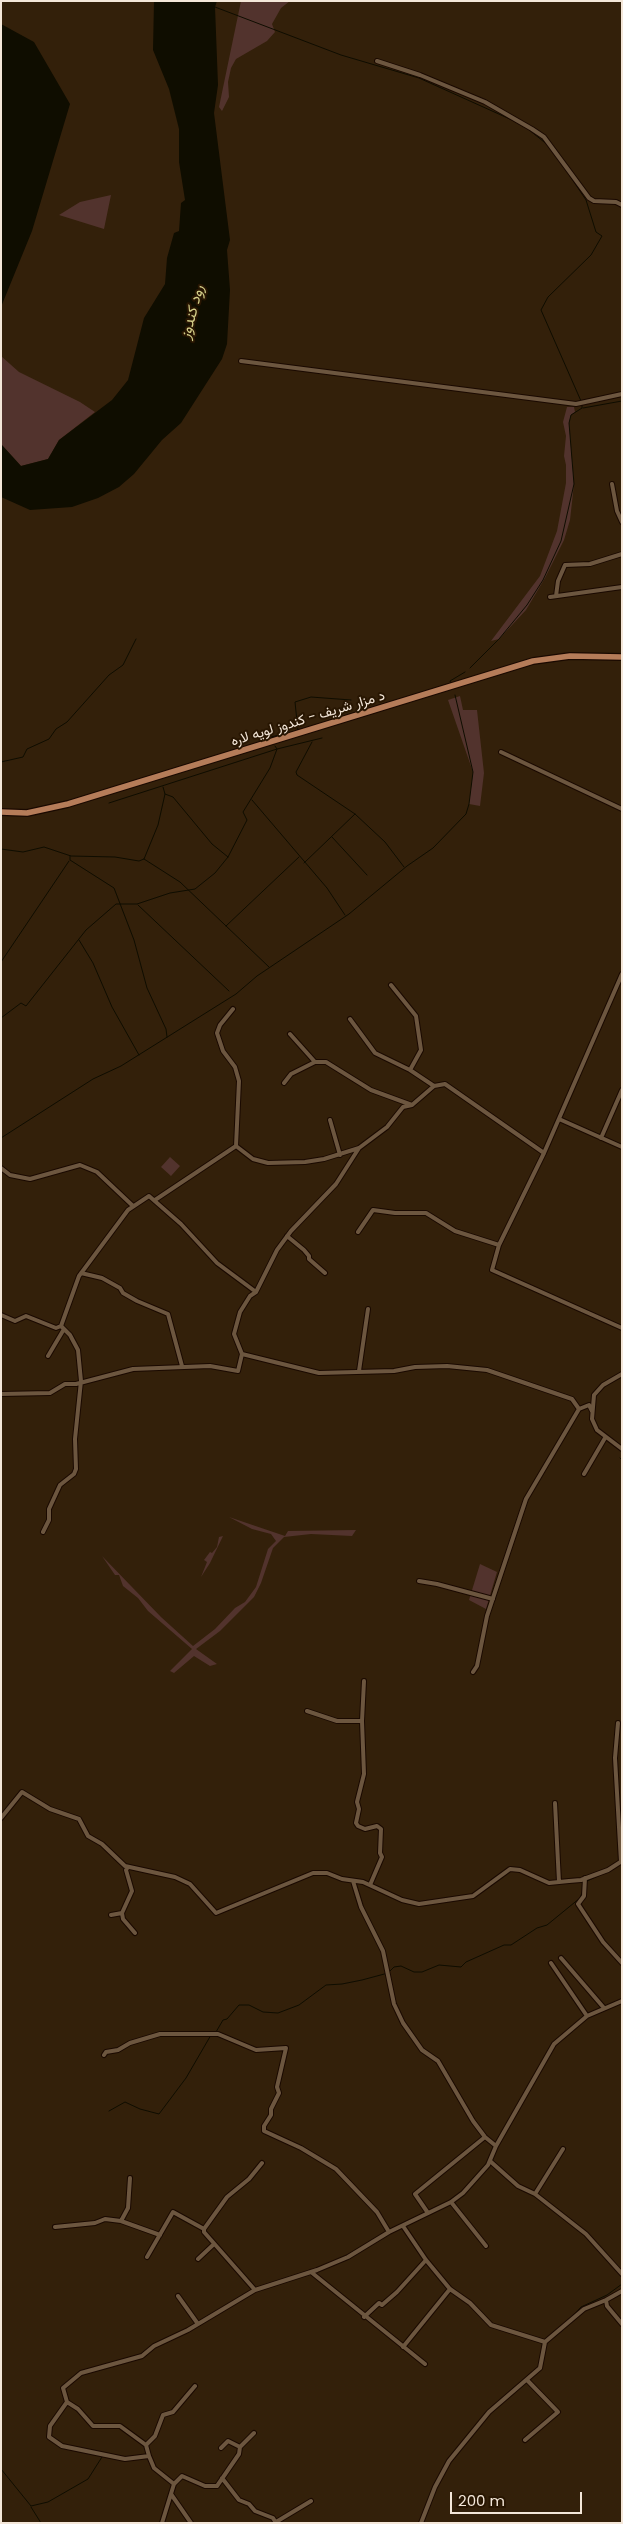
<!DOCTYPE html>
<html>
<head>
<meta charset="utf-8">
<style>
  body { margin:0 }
  #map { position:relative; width:623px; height:2524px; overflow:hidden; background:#33200a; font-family:Poppins,sans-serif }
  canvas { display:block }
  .frame { position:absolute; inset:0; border:2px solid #f4e7d9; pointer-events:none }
  .scale { position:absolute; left:450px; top:2492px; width:132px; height:22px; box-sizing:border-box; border:2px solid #f4e7d9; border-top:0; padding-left:6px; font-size:15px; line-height:18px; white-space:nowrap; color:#f4e7d9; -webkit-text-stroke:4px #281602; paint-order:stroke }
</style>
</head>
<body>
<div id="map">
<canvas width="623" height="2524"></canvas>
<div class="frame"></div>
<div class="scale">200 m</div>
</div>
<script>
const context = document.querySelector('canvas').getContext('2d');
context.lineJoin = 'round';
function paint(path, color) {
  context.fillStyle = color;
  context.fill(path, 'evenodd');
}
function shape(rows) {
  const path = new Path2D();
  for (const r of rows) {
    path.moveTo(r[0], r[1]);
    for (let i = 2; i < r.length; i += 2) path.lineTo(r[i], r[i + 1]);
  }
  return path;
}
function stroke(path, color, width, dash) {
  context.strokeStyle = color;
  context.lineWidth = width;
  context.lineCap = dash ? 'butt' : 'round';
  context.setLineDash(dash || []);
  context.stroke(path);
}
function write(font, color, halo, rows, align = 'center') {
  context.font = font + ' Poppins,Vazirmatn,sans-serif';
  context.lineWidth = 4;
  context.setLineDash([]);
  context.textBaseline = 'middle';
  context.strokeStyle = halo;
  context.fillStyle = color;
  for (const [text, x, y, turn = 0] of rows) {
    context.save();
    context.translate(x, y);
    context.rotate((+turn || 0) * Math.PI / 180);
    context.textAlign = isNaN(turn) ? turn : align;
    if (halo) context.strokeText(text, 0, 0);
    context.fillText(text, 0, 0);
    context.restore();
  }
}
const green = shape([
  [241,1,290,1,281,8,272,24,275,32,267,41,236,59,231,68,228,82,229,97,222,111,219,107],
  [111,195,104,229,59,215,80,202],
  [1,356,19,372,80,402,95,412,59,440,48,459,21,466,1,444],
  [567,407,574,407,575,412,571,415,569,423,574,484,570,520,564,540,545,578,526,610,499,639,491,641,540,576,557,531,566,483,566,465,564,456,566,436,563,422],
  [460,696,463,710,477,710,484,773,480,806,469,804,473,772,448,700],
  [170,1157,180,1166,171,1176,161,1167],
  [229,1517,285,1536,288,1531,356,1530,352,1536,311,1534,284,1537,273,1548,261,1583,254,1597,220,1631,196,1649,217,1664,210,1666,194,1656,174,1673,170,1671,192,1649,148,1611,138,1598,123,1586,119,1575,115,1575,102,1556,161,1617,193,1646,215,1629,235,1608,245,1602,256,1587,268,1549,276,1541,271,1534,252,1529],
  [223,1536,210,1563,201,1577,207,1562,204,1560,210,1552,212,1553,217,1547,219,1537],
  [480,1564,497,1572,486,1609,469,1600]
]);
const water = shape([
  [154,1,217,1,215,7,218,85,214,113,230,240,227,250,230,290,227,344,222,359,181,423,162,440,134,474,119,487,98,498,72,507,30,510,1,497,1,444,21,466,48,459,59,440,112,400,128,380,144,318,165,284,167,258,174,233,179,231,181,203,185,200,179,162,179,129,169,89,153,50],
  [1,24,34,42,70,104,32,231,1,307]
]);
const stream = shape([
  [215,7,341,55,419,78,512,120,528,129,549,146],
  [570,176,586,200,596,232,602,236,591,255,548,297,541,310,581,401],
  [583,408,622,401],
  [470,668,499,639,527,605,543,580,561,541,574,484,569,423,571,415,582,408,582,405],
  [451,684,450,681,465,672],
  [298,731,295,702,311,697,351,700],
  [262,739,288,733],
  [312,742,296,772,297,775,355,814,385,842,404,867],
  [1,762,23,757,27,749,49,739,56,729,67,722,109,675,123,665,136,639],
  [165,794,173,797,212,844,228,857],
  [252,800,327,888,345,915],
  [109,803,277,749,322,738],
  [332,837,367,875],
  [1,849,23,852,44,847,71,856,115,857,139,861,144,859,158,825,165,794,163,787],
  [70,856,70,860,114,888,134,940,147,988,166,1029,167,1037],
  [144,859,180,882,269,967],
  [304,863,355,814],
  [138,905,229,991],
  [226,926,299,857],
  [79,940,93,963,112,1007,139,1055],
  [1,962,69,861],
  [1,1018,21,1003,26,1006,86,930,116,904,137,904,170,893,195,889,215,873,228,857,247,820,243,812,270,768,277,749,275,746],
  [1,1138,93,1079,121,1066,236,994,257,976,349,914,407,866,433,848,466,814,469,804,473,772,455,695],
  [620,1458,622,1460],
  [585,1882,609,1871],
  [216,2032,223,2020,227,2019,239,2005,249,2005,263,2012,278,2013,299,2005,326,1985,342,1984,362,1980,388,1973,394,1967,401,1966,414,1972,422,1972,439,1965,461,1967,466,1962,504,1945,511,1945,537,1928,547,1925,580,1898,583,1890],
  [109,2111,125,2102,140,2109,159,2114,186,2078,211,2035],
  [569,2320,581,2307,607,2295,622,2284],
  [1,2469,31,2506,48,2502,88,2479,102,2457],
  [31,2507,41,2523]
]);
const street = shape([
  [377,61,420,75,485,102,532,129,544,137,589,198,594,201,616,202,622,205],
  [241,361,576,404,622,394],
  [612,484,617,511,622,522],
  [556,596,558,581,565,565,590,564,622,554],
  [550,597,622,587],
  [501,752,622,809],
  [622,974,544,1153,499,1245,492,1270,622,1328],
  [391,985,416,1016,421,1050,410,1070],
  [233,1009,220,1025,217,1033,223,1051,235,1067,239,1081,236,1146,253,1159,268,1163,305,1162,324,1159,359,1148,387,1127,403,1107,412,1105,434,1086,445,1084,544,1153],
  [350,1019,375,1053,410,1070,434,1086],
  [290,1034,315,1062,326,1062,371,1090,412,1105],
  [284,1083,291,1074,315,1062],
  [559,1119,622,1147],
  [330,1120,340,1155],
  [601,1138,622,1090],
  [1,1168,10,1175,30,1179,80,1165,97,1172,133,1206],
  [155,1200,236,1146],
  [358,1232,373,1210,395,1213,426,1213,455,1231,499,1245],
  [287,1236,304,1250,309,1256,309,1259,325,1273],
  [81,1273,102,1278,120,1288,123,1293,137,1301,168,1314,182,1366],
  [1,1315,15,1321,26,1316,56,1328,61,1326],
  [242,1354,319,1373,394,1371,415,1367,447,1366,487,1370,572,1399,579,1409],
  [48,1356,64,1329],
  [359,1371,368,1309],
  [622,1374,603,1385,594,1395,592,1419,597,1430,622,1449],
  [1,1394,50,1393,65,1384,76,1384,133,1369,210,1366,238,1371,242,1354,234,1334,240,1312,250,1296,256,1292,277,1250,291,1231,336,1184,359,1148],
  [584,1474,605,1438],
  [43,1532,49,1520,49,1509,60,1485,74,1474,76,1469,75,1439,81,1381,78,1350,70,1335,61,1326,79,1276,128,1210,149,1196,181,1224,217,1263,256,1292],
  [419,1581,437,1584,493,1599],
  [473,1672,477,1666,487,1616,526,1499,579,1409,589,1405,592,1411],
  [307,1711,337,1721,362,1721,364,1774,357,1802,359,1809,356,1823,358,1826,365,1829,377,1826,381,1829,380,1853,382,1857,370,1885],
  [362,1721,364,1681],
  [618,1723,615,1758,621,1862],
  [555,1803,559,1882],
  [1,1818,22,1792,50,1809,79,1819,88,1836,102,1844,125,1866,175,1877,190,1884,216,1913,313,1873,327,1873,342,1879,363,1882,402,1900,419,1904,473,1896,510,1869,520,1870,549,1883,569,1881,581,1880,608,1870,622,1861],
  [128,1867,126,1870,132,1891,122,1913,123,1919,135,1933],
  [585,1878,584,1896,578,1904,603,1942,622,1963],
  [353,1881,361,1907,383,1951,394,2004,403,2023,422,2050,438,2061,473,2121,485,2137,496,2146],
  [111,1915,122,1913],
  [561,1958,604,2008],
  [551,1963,587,2016],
  [104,2055,106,2052,118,2050,130,2043,160,2034,218,2034,256,2050,286,2048,277,2087,279,2093,271,2109,271,2115,264,2126,264,2131,301,2148,336,2169,377,2212,389,2232],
  [490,2161,518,2186,535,2194,586,2234,622,2274],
  [535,2194,563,2149],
  [451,2202,486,2246],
  [428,2213,415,2194,485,2137],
  [121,2221,160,2235],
  [403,2226,426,2260,450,2289,470,2303,491,2325,545,2342],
  [55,2227,95,2223,105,2219,121,2221,128,2208,130,2178],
  [204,2229,227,2197,249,2179,262,2163],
  [147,2257,173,2212,204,2229,204,2232,255,2290],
  [198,2259,214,2244],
  [311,2272,425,2364],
  [178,2296,198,2324],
  [606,2300,607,2306,622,2324],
  [364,2317,379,2303,382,2305,397,2292,426,2260],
  [403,2347,450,2289],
  [67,2402,78,2409,93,2426,120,2426,146,2445],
  [525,2440,558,2412,527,2380],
  [240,2447,254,2433],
  [149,2456,146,2445,155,2436,163,2415,173,2412,195,2386],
  [222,2478,239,2500,249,2504,255,2511,273,2518,276,2523],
  [174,2484,154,2468,149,2456,125,2459,62,2446,49,2437,50,2426,67,2402,63,2388,81,2373,142,2356,154,2346,188,2330,255,2290,317,2270,348,2257,389,2232,451,2202,463,2193,488,2165,496,2146,554,2044,587,2016,622,2001],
  [171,2494,191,2523],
  [276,2522,311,2501],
  [162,2523,174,2484,182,2476,205,2486,217,2486,239,2454,240,2447,228,2441,221,2448],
  [421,2523,435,2487,449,2461,489,2412,540,2368,545,2342,584,2309,606,2300,622,2291]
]);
const primary = shape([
  [1,812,27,813,68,804,533,661,570,656,622,657]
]);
const streetNames = [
  ["د مزار شریف - کندوز لویه لاره",308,719,-17]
];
const waterNames = [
  ["رود کندوز",193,312,-75]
];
paint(green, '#52332d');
paint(water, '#0f0d00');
stroke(stream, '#0f0d00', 1);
stroke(street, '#1a0900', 6);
stroke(primary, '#1a0900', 8);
stroke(street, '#6c563f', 4);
stroke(primary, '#b57c59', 5.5);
write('14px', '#f4e7d9', '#281602', streetNames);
write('italic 15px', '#d6d08a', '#281602', waterNames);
</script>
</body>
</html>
